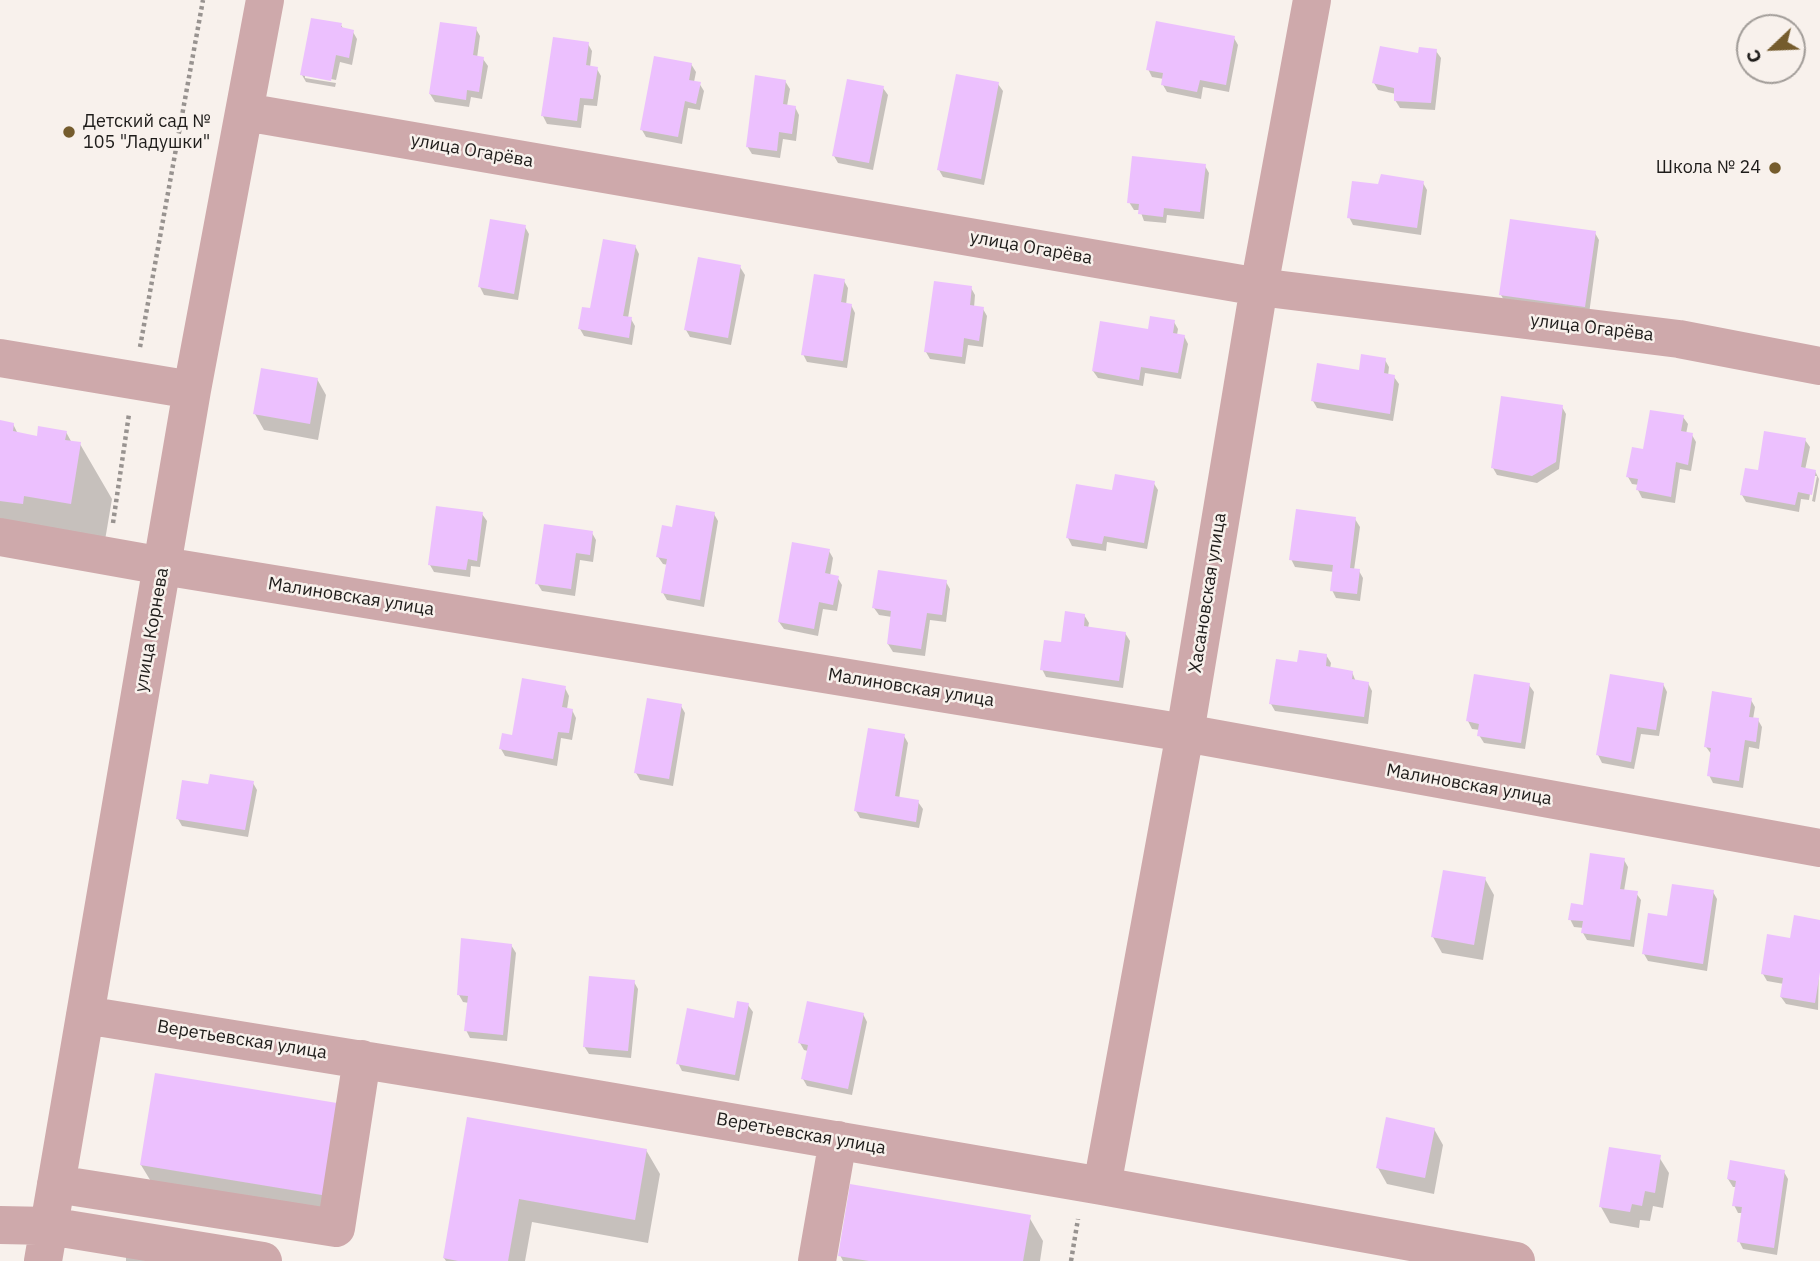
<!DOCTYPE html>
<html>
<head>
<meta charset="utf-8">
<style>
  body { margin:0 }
  #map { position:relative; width:1820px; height:1261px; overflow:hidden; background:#f8f1ec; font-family:"IBM Plex Sans",sans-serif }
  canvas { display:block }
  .north { position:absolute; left:1736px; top:14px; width:70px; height:70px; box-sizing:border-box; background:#f8f1ec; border:2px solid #a19c98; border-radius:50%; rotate:247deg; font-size:19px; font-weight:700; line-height:28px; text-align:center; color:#1e1c1a }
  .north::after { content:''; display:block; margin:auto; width:24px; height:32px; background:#755c2d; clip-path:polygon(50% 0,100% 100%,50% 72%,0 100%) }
</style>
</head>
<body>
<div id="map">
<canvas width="1820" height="1261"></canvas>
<div class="north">С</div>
</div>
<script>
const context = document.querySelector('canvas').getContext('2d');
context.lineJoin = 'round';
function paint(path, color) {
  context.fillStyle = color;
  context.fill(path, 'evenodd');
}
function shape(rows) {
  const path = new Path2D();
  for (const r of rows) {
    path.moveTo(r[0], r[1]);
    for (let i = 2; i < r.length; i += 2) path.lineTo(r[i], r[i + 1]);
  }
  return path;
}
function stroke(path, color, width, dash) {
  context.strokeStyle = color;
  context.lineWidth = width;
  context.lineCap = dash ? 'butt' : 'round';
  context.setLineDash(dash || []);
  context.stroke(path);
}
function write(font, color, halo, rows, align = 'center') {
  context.font = font + ' "IBM Plex Sans",sans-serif';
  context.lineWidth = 5;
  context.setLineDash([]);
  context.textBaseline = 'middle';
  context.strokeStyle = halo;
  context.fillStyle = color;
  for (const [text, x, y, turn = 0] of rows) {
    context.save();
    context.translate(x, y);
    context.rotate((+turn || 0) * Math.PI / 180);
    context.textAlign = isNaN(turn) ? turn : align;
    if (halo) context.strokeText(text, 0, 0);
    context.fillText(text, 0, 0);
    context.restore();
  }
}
const shadow = shape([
  [341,25,344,30,353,32,357,39,352,65,340,62,336,80,305,74,305,78,336,83,335,87,306,82,302,75],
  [476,29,480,36,477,58,483,59,488,66,482,99,471,97,469,107,435,102,430,94],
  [1234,38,1238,45,1229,92,1203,87,1201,99,1167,92,1163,85,1164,79,1152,77,1148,69],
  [588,44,592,51,590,67,597,69,601,76,597,106,584,105,581,128,547,124,543,116],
  [1436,51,1441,58,1435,110,1400,108,1395,100,1396,94,1378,90,1374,83,1419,55],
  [691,64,696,72,694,82,699,83,704,91,700,110,688,108,682,144,646,137,642,130],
  [785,81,790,89,787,106,795,107,799,115,796,141,783,139,780,158,752,154,747,146],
  [998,84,1003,91,984,185,943,177,939,170],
  [883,88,888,95,873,170,838,163,834,156],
  [1205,166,1209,173,1204,219,1167,215,1166,223,1144,221,1140,210,1134,210,1129,202],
  [1423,183,1427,190,1421,235,1353,225,1349,217,1380,186],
  [525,227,529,234,518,300,484,295,480,287],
  [1595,233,1599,240,1589,314,1505,302,1501,295],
  [635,246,639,254,628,318,631,319,635,326,632,345,584,336,580,329],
  [740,267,745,275,731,345,690,337,686,330],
  [844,281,848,288,846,305,851,305,855,313,847,368,807,362,803,354],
  [971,288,975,295,974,308,983,309,987,316,983,347,968,345,965,364,930,359,926,352],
  [1174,322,1178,329,1177,335,1184,336,1188,344,1181,379,1145,373,1143,386,1098,378,1093,371,1149,331],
  [1385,360,1389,367,1388,376,1394,377,1399,384,1393,421,1317,408,1313,401,1360,372],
  [317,379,326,395,318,440,264,430,255,414],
  [1562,407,1566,414,1559,469,1537,483,1497,475,1493,468],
  [1683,417,1688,424,1686,434,1692,435,1696,442,1691,471,1680,469,1675,503,1642,498,1638,490,1639,485,1632,484,1628,477,1644,451],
  [0,422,13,424,18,434,38,438,66,432,72,443,80,444,112,499,102,558,0,542],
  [1805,440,1810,447,1805,470,1815,471,1819,479,1815,502,1812,501,1817,476,1813,476,1809,500,1801,499,1799,512,1746,502,1742,495,1759,472],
  [1153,482,1158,490,1147,549,1107,542,1106,551,1072,546,1068,538,1114,492],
  [482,514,487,521,480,567,471,566,470,577,434,572,430,565],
  [714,514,718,521,704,607,667,600,663,593,668,565,663,564,658,557,674,529],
  [1355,519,1360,527,1354,570,1359,571,1363,578,1360,601,1336,598,1332,590,1334,572,1295,567,1291,559],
  [592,533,596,540,593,562,580,560,575,596,542,591,537,583],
  [829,551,833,558,830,576,837,577,842,585,837,611,823,609,818,636,784,629,779,622],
  [946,582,950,589,946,622,930,620,925,656,893,652,888,644,892,617,879,615,874,608],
  [1084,615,1089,623,1088,628,1125,633,1130,641,1123,688,1046,677,1042,669],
  [1326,655,1331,663,1330,669,1352,672,1356,682,1368,683,1372,691,1368,724,1275,711,1271,704,1299,664],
  [1663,684,1667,692,1659,736,1641,734,1634,769,1602,763,1598,755],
  [1529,685,1534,692,1525,749,1484,743,1479,735,1480,730,1472,729,1468,721],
  [565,688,569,696,567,709,572,710,576,718,572,740,561,738,557,766,505,756,501,749],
  [1751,700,1755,707,1753,719,1758,720,1762,727,1759,749,1749,747,1743,788,1713,783,1709,775,1712,755,1706,747],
  [681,706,685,713,673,786,640,780,636,773],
  [904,736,908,743,899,799,918,802,923,809,919,828,860,818,856,811],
  [253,783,257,790,248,837,182,826,178,819,209,786],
  [1624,860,1628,867,1624,891,1636,893,1641,900,1634,947,1587,940,1583,933,1584,928,1574,927,1570,919,1584,907],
  [1485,879,1494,895,1483,960,1442,953,1433,937],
  [1713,892,1717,899,1707,971,1648,961,1644,954,1669,918],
  [1820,921,1818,1010,1786,1004,1781,997,1784,984,1767,981,1763,974,1791,940],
  [511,945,516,953,507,1041,470,1038,466,1030,469,1003,463,1002,459,995],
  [634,982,638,989,631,1058,589,1054,584,1046],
  [748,1005,753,1012,739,1081,682,1071,678,1063,735,1020],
  [863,1014,867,1022,852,1095,807,1086,803,1079,808,1051,804,1050,800,1043],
  [342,1106,341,1219,155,1188,141,1165],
  [468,1119,646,1150,660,1174,648,1243,532,1222,525,1261,446,1261,444,1258],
  [1434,1129,1443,1145,1434,1194,1387,1184,1378,1168],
  [1659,1157,1669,1173,1663,1208,1653,1206,1650,1221,1640,1220,1639,1228,1610,1223,1601,1207],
  [1784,1172,1788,1179,1777,1255,1743,1249,1739,1241,1743,1213,1738,1213,1734,1205,1737,1187,1733,1187,1728,1179],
  [1029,1217,1043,1241,1040,1261,843,1261,840,1255],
  [126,1256,156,1261,126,1261]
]);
const building = shape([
  [311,18,342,23,341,27,354,30,349,58,336,55,331,81,300,75],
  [1156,21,1235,36,1226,85,1200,80,1197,92,1161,85,1163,73,1146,70],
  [440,22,477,27,473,55,484,57,479,92,467,90,466,100,429,94],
  [553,37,589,42,586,65,598,67,593,99,580,98,577,121,541,116],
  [1380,46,1418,53,1419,47,1437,49,1431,103,1394,101,1394,88,1372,83],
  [654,56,692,63,689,80,701,82,696,104,685,101,678,137,640,130],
  [956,74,999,82,981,179,937,170],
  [755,75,786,80,783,104,796,106,792,134,779,132,777,151,746,147],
  [847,79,884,86,869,163,832,156],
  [1132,156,1206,164,1200,212,1164,208,1163,217,1138,214,1139,204,1127,203],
  [1381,174,1424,181,1417,228,1347,218,1352,181,1378,184],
  [490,219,526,225,514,294,478,287],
  [1510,219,1596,231,1585,307,1499,295],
  [603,239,636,245,623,316,632,317,629,338,578,329,582,307,590,308],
  [698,257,741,265,728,338,684,330],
  [814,274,845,279,841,302,852,304,843,361,801,355],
  [934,281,972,286,970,305,984,307,979,341,964,338,962,357,924,352],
  [1150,316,1175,320,1173,333,1185,335,1178,373,1141,367,1139,380,1092,371,1100,321,1148,329],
  [1361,354,1386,358,1384,373,1395,375,1390,414,1311,401,1317,363,1359,370],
  [261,368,318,378,310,424,253,414],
  [1501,396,1563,405,1556,462,1532,476,1491,468],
  [1650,410,1684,415,1681,431,1693,433,1688,465,1676,462,1671,497,1636,490,1638,479,1626,477,1632,447,1643,449],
  [0,420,14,423,13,431,37,436,38,426,67,431,65,440,81,442,71,504,24,496,23,504,0,501],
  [1764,431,1806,438,1801,467,1816,470,1812,495,1798,492,1795,505,1740,495,1745,468,1758,470],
  [1115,474,1155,481,1144,543,1104,536,1102,544,1066,538,1076,484,1112,490],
  [676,505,715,512,700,600,661,593,667,559,656,557,662,525,672,527],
  [436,506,483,512,477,561,468,559,466,570,428,565],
  [1296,509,1356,517,1350,568,1360,569,1357,594,1330,591,1333,565,1289,560],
  [544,524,593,531,590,555,576,553,571,589,535,584],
  [792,542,830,549,825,573,839,576,833,605,819,602,814,629,778,622],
  [878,570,947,580,942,615,927,613,921,649,887,644,891,611,872,608],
  [1065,611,1085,614,1084,626,1126,632,1119,681,1040,670,1044,640,1061,642],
  [1299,650,1327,654,1326,666,1353,671,1352,679,1369,682,1364,717,1269,704,1276,659,1297,662],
  [1474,674,1530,683,1521,743,1477,736,1479,724,1466,721],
  [1610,674,1664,683,1656,730,1637,727,1631,762,1596,755],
  [522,678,566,686,562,707,573,709,569,733,558,732,553,759,499,749,502,733,512,735],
  [1712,691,1752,698,1749,717,1759,718,1756,742,1745,740,1739,781,1707,776,1711,748,1704,747],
  [647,698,682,704,669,779,634,773],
  [868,728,905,734,895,796,919,800,916,822,854,811],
  [210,774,254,781,245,830,176,819,182,780,208,784],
  [1590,853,1625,858,1620,889,1638,891,1630,940,1581,933,1583,921,1568,920,1571,903,1583,905],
  [1443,870,1486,877,1474,945,1431,937],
  [1672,884,1714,890,1703,964,1642,954,1648,913,1667,916],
  [1794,915,1820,920,1820,972,1815,1003,1780,997,1783,978,1761,974,1767,934,1790,938],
  [461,938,512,944,503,1035,464,1031,468,996,457,995],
  [589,976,635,980,628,1051,583,1047],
  [737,1001,749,1003,735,1075,676,1064,687,1008,734,1018],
  [807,1001,864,1013,848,1089,801,1079,808,1045,798,1043],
  [155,1073,343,1104,328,1196,140,1165],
  [467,1117,647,1149,635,1220,519,1199,508,1261,458,1261,443,1258],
  [1386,1117,1435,1128,1425,1178,1376,1168],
  [1609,1147,1661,1155,1655,1193,1645,1191,1642,1206,1632,1204,1630,1212,1599,1207],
  [1730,1160,1785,1170,1774,1248,1737,1242,1742,1207,1732,1206,1736,1181,1727,1179],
  [850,1184,1031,1215,1023,1261,869,1261,838,1256]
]);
const path = shape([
  [140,347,203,0],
  [113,523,129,414],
  [1071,1261,1078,1219]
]);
const minor = shape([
  [245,112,1259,287,1679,339,1820,366],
  [0,358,192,390],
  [0,537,163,566,1185,733,1820,848],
  [85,1015,492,1081,1102,1186,1516,1261],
  [56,1184,336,1228,362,1059],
  [1102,1186,1185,733,1259,287,1312,0],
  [0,1225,49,1226,263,1261],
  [43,1261,192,390,265,0],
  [817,1261,838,1140]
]);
const markers = [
  [69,132,7,"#755c2d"],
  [1775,168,7,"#755c2d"]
];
const poiNames = [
  ["Детский сад №",83,122],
  ["105 \"Ладушки\"",83,143],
  ["Школа № 24",1761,168,"right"]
];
const streetNames = [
  ["улица Огарёва",472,151,10],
  ["улица Огарёва",1031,248,10],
  ["улица Огарёва",1592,328,7],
  ["Хасановская улица",1208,593,-81],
  ["Малиновская улица",351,597,9],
  ["улица Корнева",152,630,-80],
  ["Малиновская улица",911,688,9],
  ["Малиновская улица",1469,785,10],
  ["Веретьевская улица",242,1040,9],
  ["Веретьевская улица",801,1134,10]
];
paint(shadow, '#0003');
paint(building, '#ecc0fe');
stroke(path, '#989390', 4.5, [3.5, 3.5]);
stroke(minor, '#cea9ab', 38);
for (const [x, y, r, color] of markers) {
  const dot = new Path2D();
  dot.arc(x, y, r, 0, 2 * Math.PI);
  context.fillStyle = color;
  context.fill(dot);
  stroke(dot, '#f8f1ec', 2.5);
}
write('18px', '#1e1c1a', '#f8f1ec', poiNames, 'left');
write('18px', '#1e1c1a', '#f8f1ec', streetNames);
</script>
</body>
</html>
